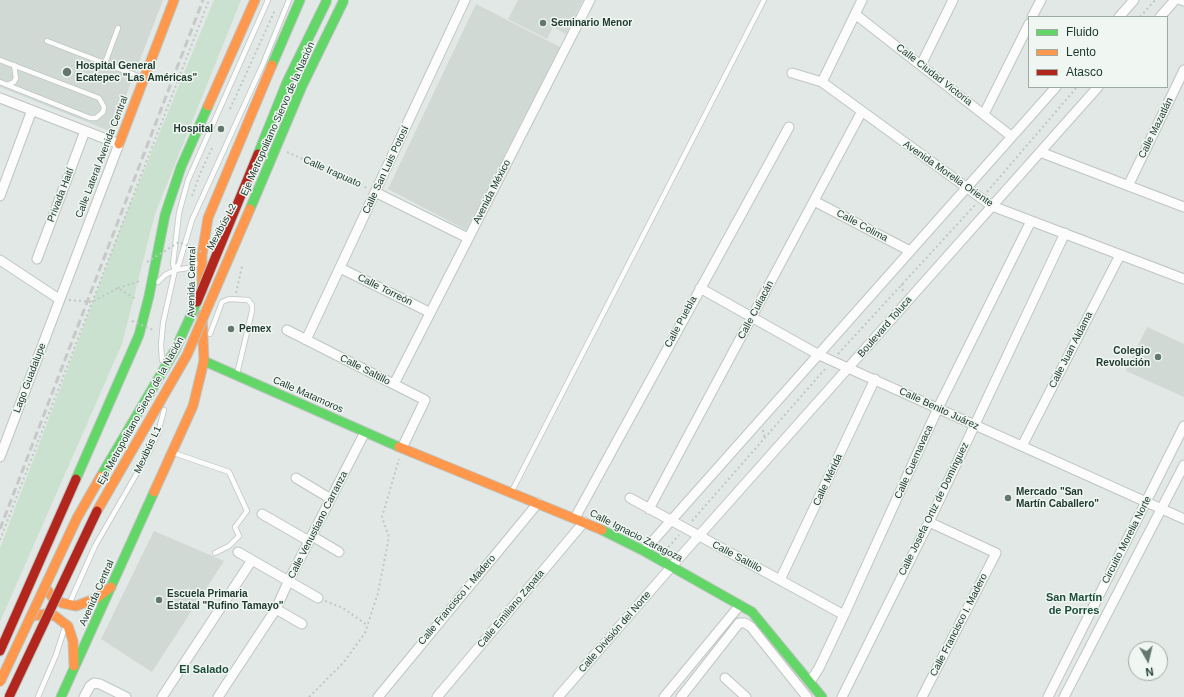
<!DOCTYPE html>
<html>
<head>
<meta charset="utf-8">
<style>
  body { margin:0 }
  #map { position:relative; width:1184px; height:697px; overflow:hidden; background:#e2e8e5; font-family:Helvetica,sans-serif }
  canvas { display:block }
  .legend { position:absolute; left:1028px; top:16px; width:140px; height:72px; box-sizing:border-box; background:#f0f7f2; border:1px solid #9daba4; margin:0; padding:5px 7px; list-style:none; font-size:12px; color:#203a30 }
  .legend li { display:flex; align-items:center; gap:8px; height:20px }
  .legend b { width:20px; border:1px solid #9daba4 }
  .north { position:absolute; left:1128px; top:641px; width:40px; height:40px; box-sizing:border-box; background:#f0f7f2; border:1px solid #9daba4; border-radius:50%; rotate:172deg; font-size:11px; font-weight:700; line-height:16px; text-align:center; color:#203a30 }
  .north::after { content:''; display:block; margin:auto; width:14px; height:18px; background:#64776f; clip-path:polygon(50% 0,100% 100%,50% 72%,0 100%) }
</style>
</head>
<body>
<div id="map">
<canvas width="1184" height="697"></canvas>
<ul class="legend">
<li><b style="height:5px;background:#63d668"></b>Fluido</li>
<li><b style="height:5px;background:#ff974d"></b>Lento</li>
<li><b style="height:5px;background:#b3261e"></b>Atasco</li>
</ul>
<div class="north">N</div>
</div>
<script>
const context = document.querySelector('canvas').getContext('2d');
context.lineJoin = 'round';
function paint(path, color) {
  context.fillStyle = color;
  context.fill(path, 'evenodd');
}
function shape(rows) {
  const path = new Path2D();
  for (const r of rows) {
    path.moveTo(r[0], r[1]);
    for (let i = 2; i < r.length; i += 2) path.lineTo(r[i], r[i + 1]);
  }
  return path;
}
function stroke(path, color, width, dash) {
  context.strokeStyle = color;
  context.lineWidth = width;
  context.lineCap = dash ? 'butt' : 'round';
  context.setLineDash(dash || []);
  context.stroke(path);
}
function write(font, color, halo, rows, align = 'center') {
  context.font = font + ' Helvetica,sans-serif';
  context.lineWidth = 3;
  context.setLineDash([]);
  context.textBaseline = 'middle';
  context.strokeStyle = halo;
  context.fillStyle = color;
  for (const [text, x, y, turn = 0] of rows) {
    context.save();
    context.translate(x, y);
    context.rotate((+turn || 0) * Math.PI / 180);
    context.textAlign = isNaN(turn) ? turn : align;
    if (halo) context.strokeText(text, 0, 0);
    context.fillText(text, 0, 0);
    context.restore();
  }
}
const built = shape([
  [0,0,163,0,112,132,0,87],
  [518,0,583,0,566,34,553,27,547,39,508,19],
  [476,4,560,47,466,230,388,189],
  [1147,327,1184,344,1184,397,1126,371],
  [154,531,224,561,152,672,101,639]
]);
const green = shape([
  [214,0,241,0,155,214,122,344,0,622,0,548,123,222]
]);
const path = shape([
  [1140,17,1155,0],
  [230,109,275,10],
  [287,152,367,188],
  [987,192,1077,87],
  [192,196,200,174,213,146],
  [902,284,903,293],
  [118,288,140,281],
  [236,293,242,266],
  [69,300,92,302,118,288,136,299],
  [838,354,976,204],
  [763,430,765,439],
  [692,521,826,368],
  [0,540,209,0],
  [665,551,679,535],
  [325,601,343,608,367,625],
  [309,697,344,662,365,633,378,593,389,537,382,517,399,459]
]);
const lane = shape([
  [47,41,143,78],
  [0,60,99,98,104,107,103,112,96,118,90,118,0,82],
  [105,63,118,28],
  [7,85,14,82,16,78,14,65],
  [175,270,173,264,179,213,188,180,268,0],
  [158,282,165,275,175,270,188,268,199,263],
  [210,334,222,302,229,299,248,300,252,305,252,311,237,374],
  [162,360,161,345,163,323,175,270,179,264,192,220,263,64,289,0],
  [174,453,229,472,247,511,235,527,239,536,229,546,215,553],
  [512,491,764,0],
  [70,602,95,546,148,454,158,433,164,410],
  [38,697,56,655,64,630]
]);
const street = shape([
  [1181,0,1184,1],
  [855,14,1011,136],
  [1032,17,1041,0],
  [1119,17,1134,0],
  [1160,17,1175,0],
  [921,65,953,0],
  [792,73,822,82,992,206,1184,279],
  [822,82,862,0],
  [0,98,119,144,0,457],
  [984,114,1029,24],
  [1040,152,1184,207],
  [1128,186,1184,70],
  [375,192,468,238],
  [0,196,32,110],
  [814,201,910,251],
  [37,259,85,131],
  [0,260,59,299],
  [340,268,429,312],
  [700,288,819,355,1184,519],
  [287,330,425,400,402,448],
  [306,340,465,0],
  [394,384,590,0],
  [1022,446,1120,255],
  [296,478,331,499],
  [630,498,844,615],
  [649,509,862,111],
  [262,514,309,541],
  [575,518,789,127],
  [312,536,339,552],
  [644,551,1056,87],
  [238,552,318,598],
  [780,580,875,379],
  [276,609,302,624],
  [725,678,746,697],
  [810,682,819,668,844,615,938,408,1031,221],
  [84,697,90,686,94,683,100,684,126,697],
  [162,697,252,560],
  [218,697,276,609,288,582,365,432],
  [378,697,538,503],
  [437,697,584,522],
  [558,697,672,566,1098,87],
  [664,697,740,605],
  [681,697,739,623,745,623,751,627,807,697],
  [842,697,929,522,1065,233],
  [922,697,996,553,929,522],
  [1048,697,1184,426],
  [1064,697,1184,465]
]);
const fast = shape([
  [272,65,300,0],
  [204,361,399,447],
  [76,479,139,335,149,296,165,215,181,167,208,106],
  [602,530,644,551,752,612,822,697],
  [61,697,154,492]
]);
const slow = shape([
  [208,106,255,0],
  [119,144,174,0],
  [202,291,202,255,208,218,272,65],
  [399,447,602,530],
  [154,492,193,406,204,361,202,315],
  [46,588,52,597,62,603,76,606,97,598,111,587],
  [33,616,45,614,55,616,68,626,73,641,74,666]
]);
const jam = shape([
  [0,651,76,479]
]);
const rail = shape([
  [0,529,203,0]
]);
const pathBridge = shape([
  [147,262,179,242,204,253],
  [132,321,153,330]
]);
const fastBridge = shape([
  [258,154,287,82,327,0],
  [250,209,302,86,344,0],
  [101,476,175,350,197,302]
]);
const slowBridge = shape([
  [97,511,187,355,250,209],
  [0,682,77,518,101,476]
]);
const jamBridge = shape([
  [197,302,258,154],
  [9,697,97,511]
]);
const markers = [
  [543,23,4,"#64776f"],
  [67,72,5,"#64776f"],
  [221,129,4,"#64776f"],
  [231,329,4,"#64776f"],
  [1158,357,4,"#64776f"],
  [1008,498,4,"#64776f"],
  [159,600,4,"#64776f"]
];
const poiNames = [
  ["Seminario Menor",551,23],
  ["Hospital General",76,66],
  ["Ecatepec \"Las Américas\"",76,78],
  ["Hospital",213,129,"right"],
  ["Pemex",239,329],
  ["Colegio",1150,351,"right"],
  ["Revolución",1150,363,"right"],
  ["Mercado \"San",1016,492],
  ["Martín Caballero\"",1016,504],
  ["Escuela Primaria",167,594],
  ["Estatal \"Rufino Tamayo\"",167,606]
];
const streetNames = [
  ["Calle Ciudad Victoria",934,75,38],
  ["Eje Metropolitano Siervo de la Nación",278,119,-66],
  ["Calle Mazatlán",1156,128,-64],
  ["Calle Lateral Avenida Central",102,157,-69],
  ["Calle San Luis Potosí",386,170,-65],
  ["Calle Irapuato",332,172,24],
  ["Avenida Morelia Oriente",948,174,35],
  ["Avenida México",492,192,-63],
  ["Privada Haití",61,195,-69],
  ["Calle Colima",862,226,28],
  ["Mexibús L2",222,227,-62],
  ["Avenida Central",192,282,-89],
  ["Calle Torreón",385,290,26],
  ["Calle Culiacán",756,310,-62],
  ["Calle Puebla",681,322,-62],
  ["Boulevard Toluca",885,327,-49],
  ["Calle Juan Aldama",1071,350,-63],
  ["Calle Saltillo",365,370,27],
  ["Lago Guadalupe",30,378,-69],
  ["Calle Matamoros",308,395,24],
  ["Calle Benito Juárez",939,409,25],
  ["Eje Metropolitano Siervo de la Nación",141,411,-61],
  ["Mexibús L1",148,450,-65],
  ["Calle Cuernavaca",914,462,-66],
  ["Calle Mérida",828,480,-65],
  ["Calle Josefa Ortiz de Domínguez",934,509,-64],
  ["Calle Venustiano Carranza",318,525,-63],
  ["Calle Ignacio Zaragoza",636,536,27],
  ["Circuito Morelia Norte",1127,540,-63],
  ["Calle Saltillo",737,557,28],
  ["Avenida Central",97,593,-66],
  ["Calle Francisco I. Madero",457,600,-50],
  ["Calle Emiliano Zapata",511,609,-50],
  ["Calle Francisco I. Madero",959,625,-63],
  ["Calle División del Norte",615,632,-49]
];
const neighbourhoodNames = [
  ["San Martín",1074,598],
  ["de Porres",1074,611],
  ["El Salado",204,670]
];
paint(built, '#d0d9d4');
paint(green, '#cbe1cf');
stroke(lane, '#bfc5c2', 6);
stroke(street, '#bfc5c2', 11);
stroke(fast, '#bec5c2', 11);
stroke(slow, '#bec5c2', 11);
stroke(jam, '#bec5c2', 11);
stroke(path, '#bfc8c5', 2, [2, 3]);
stroke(lane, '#fbfcfb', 4.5);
stroke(street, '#fbfcfb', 9);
stroke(fast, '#63d668', 9);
stroke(slow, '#ff974d', 9);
stroke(jam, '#b3261e', 9);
stroke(rail, '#c6c9c8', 3, [8, 4]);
stroke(fastBridge, '#bbc4c0', 11, []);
stroke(slowBridge, '#bbc4c0', 11, []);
stroke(jamBridge, '#bbc4c0', 11, []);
stroke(pathBridge, '#bfc8c5', 2, [2, 3]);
stroke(fastBridge, '#63d668', 9);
stroke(slowBridge, '#ff974d', 9);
stroke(jamBridge, '#b3261e', 9);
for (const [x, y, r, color] of markers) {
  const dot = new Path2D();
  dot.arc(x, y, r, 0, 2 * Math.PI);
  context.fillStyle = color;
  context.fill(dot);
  stroke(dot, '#f0f7f2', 1.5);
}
write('bold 10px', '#203a30', '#f0f7f2', poiNames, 'left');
write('10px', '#203a30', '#f0f7f2', streetNames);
write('bold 11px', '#1c4c3b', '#f0f7f2', neighbourhoodNames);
</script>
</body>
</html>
